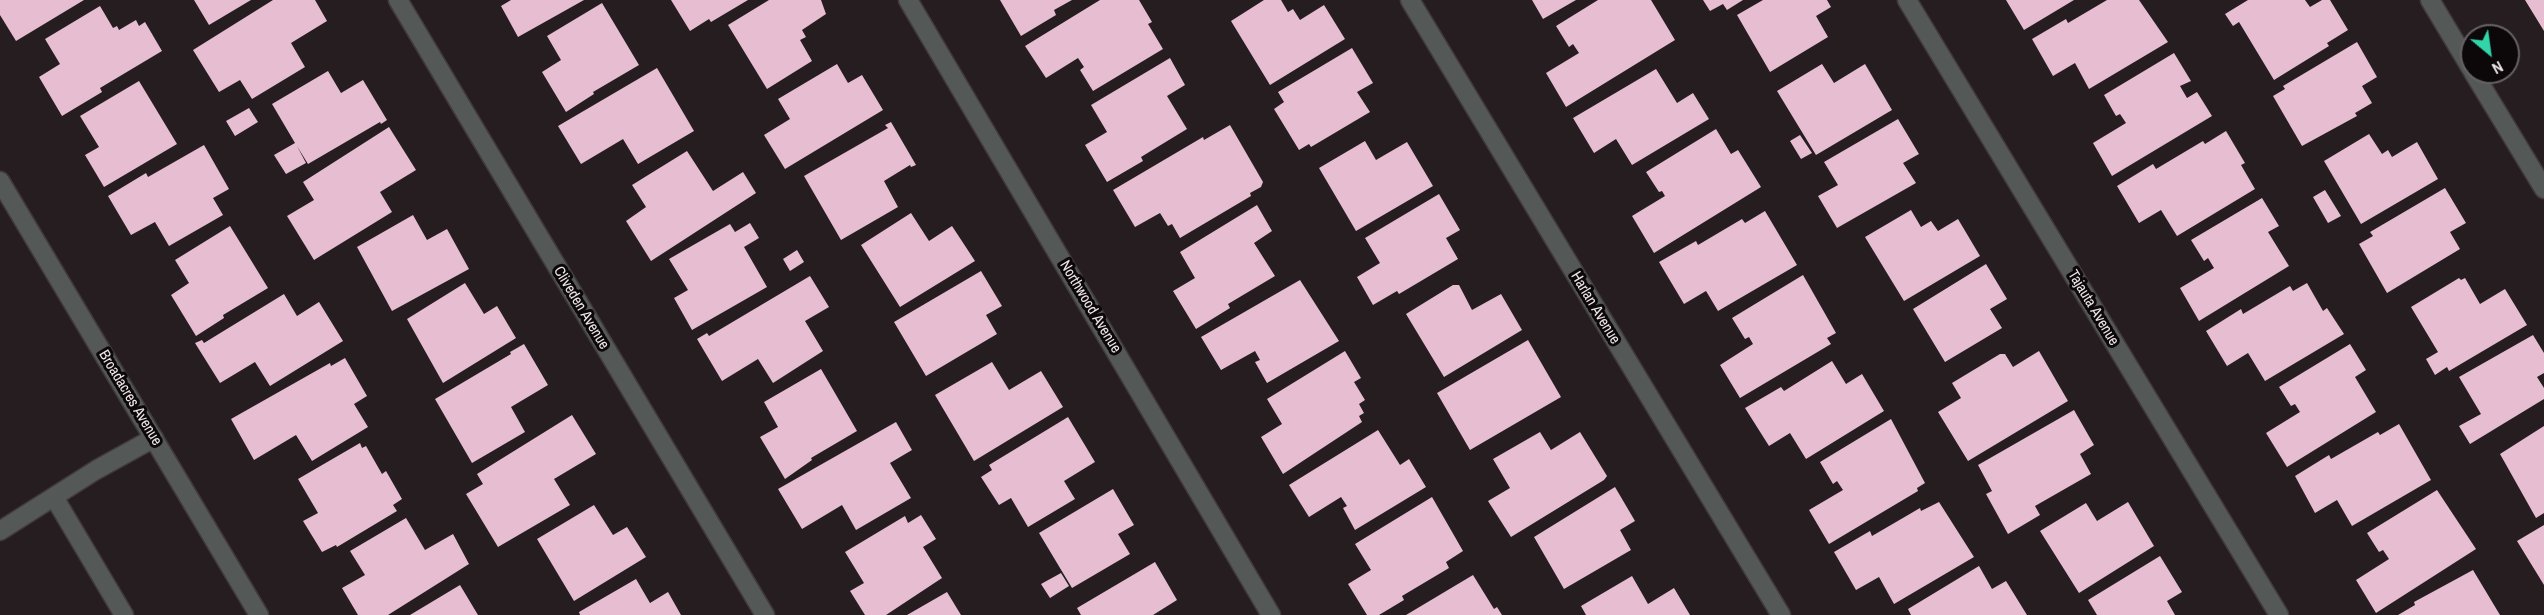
<!DOCTYPE html>
<html>
<head>
<meta charset="utf-8">
<style>
  body { margin:0 }
  #map { position:relative; width:2544px; height:615px; overflow:hidden; background:#261d21; font-family:"Archivo Narrow",sans-serif }
  canvas { display:block }
  .north { position:absolute; left:2460px; top:24px; width:60px; height:60px; box-sizing:border-box; background:#0c080a; border:2px solid #666164; border-radius:50%; rotate:151deg; font-size:16px; font-weight:700; line-height:24px; text-align:center; color:#eee7ea }
  .north::after { content:''; display:block; margin:auto; width:21px; height:27px; background:#32d4a9; clip-path:polygon(50% 0,100% 100%,50% 72%,0 100%) }
</style>
</head>
<body>
<div id="map">
<canvas width="2544" height="615"></canvas>
<div class="north">N</div>
</div>
<script>
const context = document.querySelector('canvas').getContext('2d');
context.lineJoin = 'round';
function paint(path, color) {
  context.fillStyle = color;
  context.fill(path, 'evenodd');
}
function shape(rows) {
  const path = new Path2D();
  for (const r of rows) {
    path.moveTo(r[0], r[1]);
    for (let i = 2; i < r.length; i += 2) path.lineTo(r[i], r[i + 1]);
  }
  return path;
}
function stroke(path, color, width, dash) {
  context.strokeStyle = color;
  context.lineWidth = width;
  context.lineCap = dash ? 'butt' : 'round';
  context.setLineDash(dash || []);
  context.stroke(path);
}
function write(font, color, halo, rows, align = 'center') {
  context.font = font + ' "Archivo Narrow",sans-serif';
  context.lineWidth = 6;
  context.setLineDash([]);
  context.textBaseline = 'middle';
  context.strokeStyle = halo;
  context.fillStyle = color;
  for (const [text, x, y, turn = 0] of rows) {
    context.save();
    context.translate(x, y);
    context.rotate((+turn || 0) * Math.PI / 180);
    context.textAlign = isNaN(turn) ? turn : align;
    if (halo) context.strokeText(text, 0, 0);
    context.fillText(text, 0, 0);
    context.restore();
  }
}
const building = shape([
  [0,0,84,0,16,41,0,15],
  [194,0,251,0,209,25],
  [273,0,315,0,327,21,291,43,305,67,252,99,240,80,219,92,193,50],
  [511,0,584,0,518,37,501,6],
  [671,0,748,0,711,22,709,19,690,31],
  [769,0,821,0,826,14,802,30,806,37,800,40,812,61,767,89,728,25],
  [1000,0,1072,0,1054,10,1056,15,1021,36],
  [1100,0,1139,0,1152,22,1148,24,1163,49,1093,91,1080,70,1084,67,1078,58,1046,78,1025,46],
  [1264,0,1281,0,1288,12,1293,9,1300,20,1324,5,1345,39,1270,85,1231,21],
  [1532,0,1576,0,1543,19],
  [1598,0,1651,0,1675,40,1566,107,1546,73,1579,53,1573,44,1569,47,1556,26],
  [1703,0,1743,0,1727,10,1723,4,1710,11],
  [1763,0,1827,0,1831,7,1816,16,1828,37,1770,72,1737,15],
  [2006,0,2074,0,2024,30],
  [2107,0,2139,0,2168,42,2089,89,2075,63,2053,76,2032,39,2066,19,2068,23],
  [2248,0,2305,0,2310,7,2322,0,2330,0,2348,30,2327,43,2329,46,2274,80,2239,22,2233,26,2225,14],
  [2525,0,2544,0,2544,31],
  [602,3,639,65,593,92,594,94,566,112,542,72,561,60,547,36],
  [100,6,113,28,117,26,119,30,136,20,139,26,145,22,162,51,100,88,102,92,62,116,39,77,60,64,45,39],
  [2357,42,2377,77,2362,86,2372,103,2355,113,2357,116,2302,146,2273,96,2285,89,2283,86],
  [1352,48,1373,83,1357,92,1370,112,1311,147,1309,144,1299,150,1274,109,1284,102,1278,92],
  [2174,53,2191,81,2180,86,2187,98,2197,92,2212,116,2112,176,2093,143,2126,123,2120,114,2116,116,2104,95],
  [1170,58,1185,85,1167,96,1187,129,1141,157,1143,161,1107,182,1085,145,1107,132,1091,105],
  [837,64,848,83,862,75,883,110,785,169,764,135,790,119,778,99],
  [1822,64,1834,83,1865,64,1892,110,1816,155,1777,91],
  [657,68,694,131,638,164,623,139,581,164,558,126],
  [1656,69,1677,103,1693,93,1709,119,1632,165,1616,139,1594,153,1573,118],
  [328,71,341,93,363,80,387,120,381,124,380,122,308,164,297,146,306,163,286,174,274,155,295,143,272,104],
  [139,81,177,144,104,187,85,155,99,147,80,116],
  [249,108,258,122,235,136,226,121],
  [1898,119,1919,154,1903,163,1916,183,1837,228,1818,196,1838,185,1824,162],
  [891,122,916,165,911,167,910,165,884,181,898,207,841,240,804,176,888,128,885,125],
  [1230,125,1263,182,1261,187,1250,193,1251,196,1180,238,1172,224,1168,226,1160,213,1135,227,1113,190,1203,137,1204,140],
  [389,127,416,170,380,192,392,212,314,260,287,216,314,200,303,182],
  [1716,129,1731,154,1738,150,1761,187,1654,253,1632,216,1665,196,1662,191,1659,192,1646,172],
  [2226,131,2245,163,2241,165,2255,189,2177,236,2161,210,2139,223,2117,186,2153,164,2156,169,2203,141,2205,144],
  [2369,134,2382,154,2388,150,2392,157,2417,142,2438,179,2361,224,2324,161],
  [1800,135,1812,153,1801,159,1790,141],
  [1365,141,1376,160,1407,142,1433,186,1356,231,1319,168],
  [204,145,229,189,213,198,223,215,169,246,155,222,131,235,108,196,146,173,148,177],
  [687,151,713,191,743,172,756,193,651,261,626,221,646,207,632,185],
  [2445,188,2466,223,2450,232,2460,249,2387,293,2359,244,2373,236,2370,232],
  [2325,190,2341,216,2328,223,2313,197],
  [1439,194,1460,230,1446,238,1458,259,1399,294,1397,291,1373,305,1357,277,1380,263,1365,238],
  [2262,198,2279,226,2268,232,2289,266,2199,321,2180,288,2214,268,2208,258,2204,261,2191,240],
  [1257,205,1272,231,1254,243,1275,276,1228,304,1230,308,1196,329,1173,291,1195,278,1180,252],
  [1911,210,1921,227,1931,221,1938,231,1958,219,1980,256,1904,301,1865,237],
  [1765,211,1797,265,1718,311,1706,291,1684,304,1659,262,1696,241,1698,245,1742,219,1745,223],
  [911,213,929,241,952,226,975,261,900,307,861,245],
  [413,215,427,240,447,229,469,269,392,311,357,247],
  [750,223,759,238,744,247,767,287,692,330,674,298,688,290,669,259,730,224,735,232],
  [230,226,268,288,223,315,224,318,196,336,171,295,189,283,175,260],
  [797,250,804,262,790,271,783,259],
  [1986,264,2007,299,1990,309,2002,328,1945,362,1913,309],
  [981,271,1002,306,986,315,997,334,926,376,894,322],
  [1803,275,1836,333,1827,338,1831,344,1740,398,1720,365,1753,344,1749,337,1745,339,1732,318],
  [810,276,829,307,805,321,823,351,773,383,758,359,722,381,697,339,707,333,709,336],
  [2459,278,2461,280,2465,278,2480,304,2505,289,2527,325,2449,371,2447,367,2435,375,2426,359,2438,352,2411,307],
  [1300,280,1339,341,1267,383,1255,362,1260,360,1255,351,1221,370,1201,337],
  [465,283,484,314,497,306,516,338,443,383,407,319],
  [2307,283,2323,311,2327,308,2344,334,2265,381,2248,353,2227,366,2206,331,2241,309,2243,314,2290,286,2293,291],
  [1453,285,1459,285,1472,310,1501,294,1522,330,1444,377,1406,314],
  [284,294,297,316,319,302,343,341,270,386,255,362,220,383,195,343,202,340,204,343],
  [2533,335,2544,353,2544,373,2537,377,2544,388,2544,399,2470,444,2459,426,2481,414,2459,377],
  [1528,340,1561,397,1470,450,1437,393],
  [524,344,548,385,511,407,525,432,472,463,435,399,511,354,510,352],
  [2350,344,2366,370,2355,377,2376,412,2287,467,2266,433,2300,412,2295,404,2291,406,2279,387],
  [1345,351,1361,378,1354,382,1365,400,1359,404,1364,413,1359,416,1362,422,1283,474,1261,437,1282,424,1267,399],
  [2039,351,2068,401,1968,461,1938,412,1961,398,1952,383,2000,354,2005,354,2013,367],
  [345,358,367,396,354,404,368,427,312,461,296,435,254,460,231,419,330,363,331,366],
  [1832,361,1846,384,1862,374,1884,411,1806,459,1790,433,1769,446,1745,408,1781,387,1784,391],
  [992,362,1009,390,1041,371,1063,407,974,461,935,395],
  [821,369,857,431,811,458,812,460,785,479,760,437,778,427,764,402],
  [2074,410,2094,445,2080,454,2091,474,2035,506,2040,515,2008,534,1986,494,1992,491,1978,465],
  [572,415,596,454,554,479,570,505,498,547,466,494,483,484,477,474],
  [1068,417,1095,462,1064,481,1075,499,1028,527,1011,498,999,505,981,477,992,470,989,465],
  [1891,419,1925,483,1917,488,1918,491,1829,544,1809,510,1843,490,1837,481,1833,484,1820,462],
  [896,422,912,450,890,463,911,498,856,530,842,505,802,529,778,489],
  [2399,424,2431,480,2352,526,2337,500,2315,513,2295,476,2329,455,2331,459,2378,432,2380,435],
  [2544,426,2544,513,2536,518,2500,454],
  [1378,430,1400,465,1409,459,1426,487,1355,530,1343,508,1347,506,1341,497,1309,517,1289,485],
  [1540,432,1551,450,1580,432,1607,476,1604,480,1511,537,1488,501,1510,488,1493,459],
  [360,443,362,448,366,446,382,474,386,471,402,499,393,505,397,511,337,547,336,545,322,552,303,521,318,513,298,479],
  [1615,487,1635,521,1620,530,1631,550,1564,589,1534,537],
  [1113,489,1134,525,1118,534,1130,554,1072,588,1039,533],
  [2437,490,2476,549,2376,613,2356,580,2389,559,2383,550,2379,552,2367,533],
  [1432,497,1463,551,1446,562,1449,568,1402,596,1404,600,1379,615,1367,615,1348,584,1371,570,1355,544],
  [1939,502,1974,557,1894,604,1879,577,1856,590,1834,552,1870,531,1872,536,1920,508,1921,511],
  [2128,502,2154,546,2079,593,2040,531,2086,503,2097,521],
  [594,505,613,535,627,527,646,557,574,601,537,539],
  [921,515,936,539,923,547,942,578,886,615,865,615,850,591,864,583,845,552,905,516,908,523],
  [406,518,425,550,453,534,469,564,388,615,358,615,342,588,365,575,350,551],
  [2544,525,2544,585,2517,541],
  [2160,556,2182,592,2167,601,2175,615,2097,615,2088,600],
  [1155,562,1177,600,1153,615,1081,615,1077,608],
  [1979,566,1992,589,2006,581,2027,615,1911,615,1908,609],
  [2473,570,2500,615,2398,615,2415,605,2414,602],
  [1061,573,1069,586,1050,598,1041,584],
  [1473,575,1494,609,1497,607,1502,615,1406,615],
  [1632,576,1648,604,1674,588,1690,615,1586,615,1581,606],
  [636,579,650,603,668,592,681,615,580,615,579,612],
  [460,585,478,615,410,615],
  [947,592,961,615,907,615]
]);
const minor = shape([
  [398,0,765,615],
  [908,0,1271,615],
  [1410,0,1781,615],
  [1907,0,2279,615],
  [2430,0,2472,70],
  [2473,72,2544,189],
  [0,181,259,615],
  [54,497,124,615],
  [0,531,96,470,154,438]
]);
const streetNames = [
  ["Northwood Avenue",1090,307,59],
  ["Cliveden Avenue",581,308,59],
  ["Harlan Avenue",1595,308,59],
  ["Tajauta Avenue",2093,308,59],
  ["Broadacres Avenue",130,398,59]
];
paint(building, '#e7bdd2');
stroke(minor, '#42393d', 21);
stroke(minor, '#545957', 18);
write('15px', '#eee7ea', '#0c080a', streetNames);
</script>
</body>
</html>
